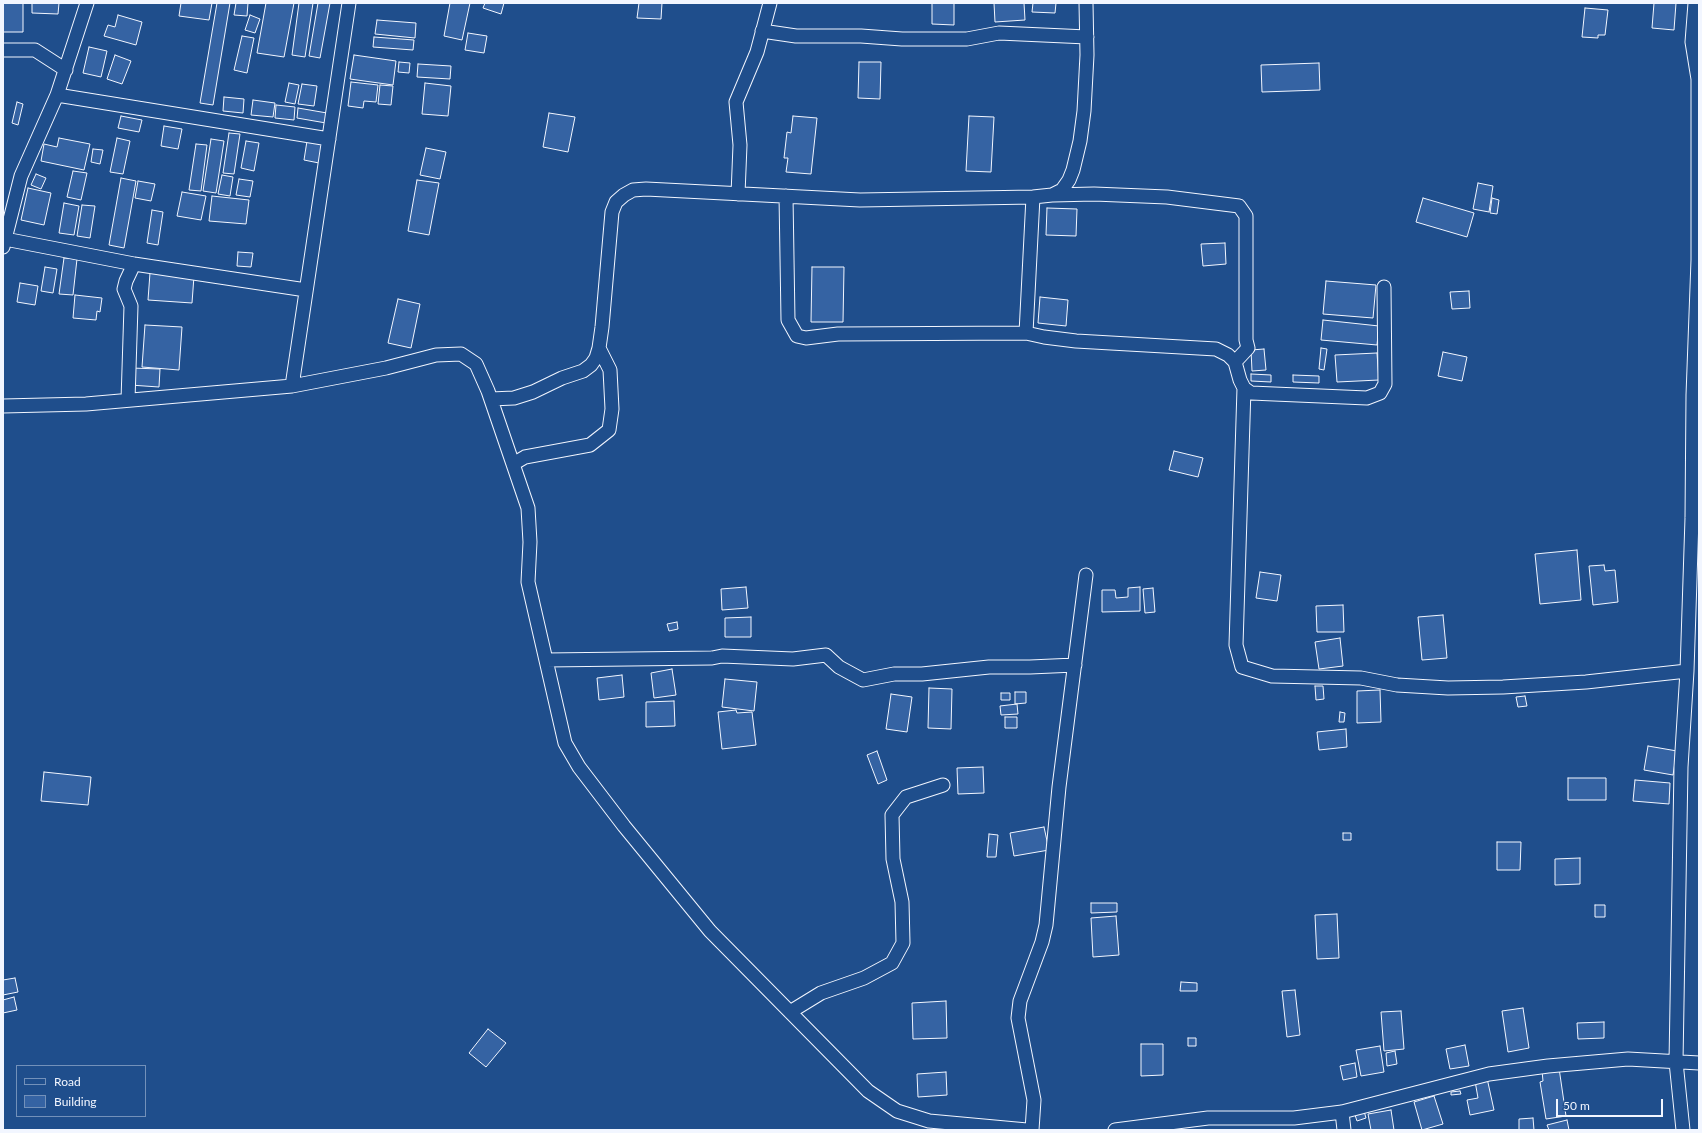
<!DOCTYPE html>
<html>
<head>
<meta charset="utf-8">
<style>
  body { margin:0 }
  #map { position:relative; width:1702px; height:1133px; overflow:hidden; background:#1f4e8c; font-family:Lato,sans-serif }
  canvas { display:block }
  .frame { position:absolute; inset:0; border:4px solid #f2f6ff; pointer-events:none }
  .legend { position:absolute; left:16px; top:1065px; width:130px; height:52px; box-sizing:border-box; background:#1f4e8c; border:1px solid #7391ba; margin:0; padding:5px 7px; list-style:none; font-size:12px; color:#f2f6ff }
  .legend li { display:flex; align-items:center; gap:8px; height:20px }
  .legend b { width:20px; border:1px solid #7391ba }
  .scale { position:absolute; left:1556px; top:1099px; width:107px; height:18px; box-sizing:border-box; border:2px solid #f2f6ff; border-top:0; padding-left:5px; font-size:12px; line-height:14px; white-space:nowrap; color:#f2f6ff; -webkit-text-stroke:3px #1f4e8c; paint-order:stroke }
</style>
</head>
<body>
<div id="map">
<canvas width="1702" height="1133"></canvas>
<div class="frame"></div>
<ul class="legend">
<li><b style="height:5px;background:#1f4e8c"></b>Road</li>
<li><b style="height:11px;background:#3563a3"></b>Building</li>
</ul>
<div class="scale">50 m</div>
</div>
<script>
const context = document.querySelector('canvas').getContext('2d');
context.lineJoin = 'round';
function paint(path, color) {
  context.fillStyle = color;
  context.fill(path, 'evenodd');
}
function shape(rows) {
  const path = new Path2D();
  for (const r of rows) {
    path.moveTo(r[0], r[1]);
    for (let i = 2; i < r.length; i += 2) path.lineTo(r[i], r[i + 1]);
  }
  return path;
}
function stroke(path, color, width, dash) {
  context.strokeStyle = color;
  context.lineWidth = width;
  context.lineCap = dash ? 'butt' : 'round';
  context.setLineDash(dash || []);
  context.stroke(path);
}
const building = shape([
  [3,3,23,3,23,32,3,32,3,3],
  [32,3,59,3,58,14,32,13,32,3],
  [181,3,212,3,209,20,179,16,181,3],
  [217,3,230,3,213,105,200,103,217,3],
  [236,3,248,3,247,16,234,15,236,3],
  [266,3,294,3,284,57,257,53,266,3],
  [299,3,313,3,305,57,292,55,299,3],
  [318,3,330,3,320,58,309,56,318,3],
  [450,3,470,3,462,40,444,36,450,3],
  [485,3,504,3,501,14,483,8,485,3],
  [639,3,662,3,661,19,637,18,639,3],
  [932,3,954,3,954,25,932,24,932,3],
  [994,3,1024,3,1025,20,995,22,994,3],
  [1033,3,1056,3,1055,13,1032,12,1033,3],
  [1654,3,1676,3,1674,30,1652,28,1654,3],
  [1585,8,1608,10,1605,35,1598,35,1598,38,1582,37,1585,8],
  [118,15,142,22,136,45,104,36,108,25,115,27,118,15],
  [250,15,260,19,255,33,245,30,250,15],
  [377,20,416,23,415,38,375,34,377,20],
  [468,33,487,36,484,53,465,50,468,33],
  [242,36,254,38,247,73,234,70,242,36],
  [374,37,414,40,413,50,373,47,374,37],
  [89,47,107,51,101,77,83,73,89,47],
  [115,55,131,61,122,84,107,79,115,55],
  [354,55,396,61,393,85,350,79,354,55],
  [399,62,410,63,409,73,398,72,399,62],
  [859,62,881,62,880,99,858,98,859,62],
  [1319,63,1320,90,1262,92,1261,65,1319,63],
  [418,64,451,66,450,79,417,77,418,64],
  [351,82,378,85,376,102,364,101,363,108,348,106,351,82],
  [289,83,299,85,295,104,285,102,289,83],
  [425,83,451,86,448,116,422,114,425,83],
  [302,84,317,86,314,106,298,104,302,84],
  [380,85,393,86,391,105,378,104,380,85],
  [224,97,244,99,243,113,223,111,224,97],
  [253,100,275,103,273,117,251,115,253,100],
  [17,102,23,104,18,125,12,123,17,102],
  [276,105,295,107,294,120,275,118,276,105],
  [298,108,327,113,326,123,297,118,298,108],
  [549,113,575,117,568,152,543,147,549,113],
  [121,116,142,120,139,132,118,128,121,116],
  [793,116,817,118,811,174,786,172,788,158,784,158,787,132,791,133,793,116],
  [969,116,994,117,991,172,966,171,969,116],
  [164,126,182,129,178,149,161,146,164,126],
  [229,133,240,134,234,174,223,173,229,133],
  [59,138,90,144,84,170,41,161,44,144,57,147,59,138],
  [117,138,130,141,123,174,110,172,117,138],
  [211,139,224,141,216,193,203,191,211,139],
  [246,141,259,143,254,171,241,168,246,141],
  [307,141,323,143,319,163,304,160,307,141],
  [196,144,207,145,201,191,189,190,196,144],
  [426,148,446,152,440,179,420,175,426,148],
  [93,149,103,150,100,164,91,162,93,149],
  [73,171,87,173,81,200,67,197,73,171],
  [36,174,46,178,41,189,31,185,36,174],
  [222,175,233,177,230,196,218,194,222,175],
  [121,178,136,181,124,248,109,245,121,178],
  [239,179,253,181,250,197,236,195,239,179],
  [417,180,439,183,429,235,408,231,417,180],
  [138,181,155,184,151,201,135,198,138,181],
  [1478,183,1493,186,1489,212,1473,209,1478,183],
  [28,188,51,193,44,225,21,220,28,188],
  [182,192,206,196,201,220,177,216,182,192],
  [212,196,249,200,246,224,209,221,212,196],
  [1423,198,1474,213,1467,237,1416,222,1423,198],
  [1492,198,1499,200,1497,214,1490,213,1492,198],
  [64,203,79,206,74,235,59,233,64,203],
  [82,205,95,206,90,238,77,236,82,205],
  [1047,208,1077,209,1076,236,1046,235,1047,208],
  [152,210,163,212,158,245,147,243,152,210],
  [1225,243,1226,264,1203,266,1201,244,1225,243],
  [238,252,253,253,251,267,237,266,238,252],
  [64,258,77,259,73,295,59,294,64,258],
  [45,267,57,269,53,293,41,291,45,267],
  [812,267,844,267,843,322,811,322,812,267],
  [150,273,194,276,192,303,148,300,150,273],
  [1326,281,1376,285,1373,318,1323,314,1326,281],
  [20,283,38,286,35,305,17,302,20,283],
  [1469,291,1470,308,1452,309,1450,292,1469,291],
  [75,295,102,298,100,312,97,311,96,320,73,318,75,295],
  [1040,297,1068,300,1066,326,1038,323,1040,297],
  [398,299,420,304,411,348,388,343,398,299],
  [1323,320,1379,326,1377,345,1321,340,1323,320],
  [145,325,182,327,179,370,142,367,145,325],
  [1321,348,1327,349,1324,370,1319,369,1321,348],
  [1264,349,1266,370,1252,371,1251,350,1264,349],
  [1443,352,1467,357,1462,381,1438,376,1443,352],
  [1377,353,1379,380,1337,382,1335,355,1377,353],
  [131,368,160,369,159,387,130,385,131,368],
  [1251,374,1271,375,1271,382,1251,381,1251,374],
  [1293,375,1319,376,1319,383,1293,382,1293,375],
  [1174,451,1203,458,1198,477,1169,470,1174,451],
  [1577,550,1581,600,1540,604,1535,554,1577,550],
  [1604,565,1605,571,1615,570,1618,602,1593,605,1589,566,1604,565],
  [1260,572,1281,575,1277,601,1256,598,1260,572],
  [746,587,748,608,722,610,721,589,746,587],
  [1140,587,1140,611,1102,612,1102,590,1115,590,1116,598,1128,597,1128,588,1140,587],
  [1153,588,1155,612,1145,613,1143,589,1153,588],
  [1343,605,1344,632,1317,632,1316,606,1343,605],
  [1443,615,1447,658,1422,660,1418,617,1443,615],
  [751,617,751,637,725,637,725,618,751,617],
  [677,622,678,629,669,631,667,624,677,622],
  [1340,638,1343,666,1319,669,1315,642,1340,638],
  [672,669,676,695,654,698,651,673,672,669],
  [622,675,624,697,599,700,597,678,622,675],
  [725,679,757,682,754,711,722,707,725,679],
  [1315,686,1323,686,1324,699,1316,700,1315,686],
  [929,688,952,689,951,729,928,728,929,688],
  [1380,690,1381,722,1357,723,1357,691,1380,690],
  [1015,692,1026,692,1026,703,1015,704,1015,692],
  [1001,693,1010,693,1010,700,1001,700,1001,693],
  [891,694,912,697,907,732,886,729,891,694],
  [1525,696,1527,706,1518,707,1516,697,1525,696],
  [674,701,675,726,646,727,646,702,674,701],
  [1017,704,1018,714,1001,715,1000,706,1017,704],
  [736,710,737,713,752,712,756,745,722,749,718,712,736,710],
  [1340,712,1345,713,1344,722,1339,722,1340,712],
  [1005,717,1017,717,1017,728,1005,728,1005,717],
  [1346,729,1347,747,1319,750,1317,732,1346,729],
  [1648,746,1677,751,1673,775,1644,770,1648,746],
  [877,751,887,780,878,784,867,755,877,751],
  [983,767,984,793,958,794,957,768,983,767],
  [44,772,91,777,88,805,41,801,44,772],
  [1568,778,1606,778,1606,800,1568,800,1568,778],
  [1635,780,1670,783,1669,804,1633,801,1635,780],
  [1044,827,1049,850,1014,856,1010,833,1044,827],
  [1343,833,1351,833,1351,840,1343,840,1343,833],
  [989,834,998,835,996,857,987,857,989,834],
  [1497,842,1521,842,1520,870,1497,870,1497,842],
  [1580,858,1580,884,1555,885,1555,859,1580,858],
  [1091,903,1117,903,1117,912,1091,913,1091,903],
  [1595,905,1605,905,1605,917,1595,917,1595,905],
  [1337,914,1339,958,1317,959,1315,915,1337,914],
  [1116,916,1119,955,1093,957,1091,918,1116,916],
  [15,978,18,992,3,995,3,980,15,978],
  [1181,982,1197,983,1197,991,1180,991,1181,982],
  [1295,990,1300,1035,1287,1037,1282,991,1295,990],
  [14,997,17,1010,3,1013,3,1000,14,997],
  [946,1001,947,1038,913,1039,912,1003,946,1001],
  [1523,1008,1529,1048,1508,1052,1502,1011,1523,1008],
  [1401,1011,1404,1049,1384,1051,1381,1012,1401,1011],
  [1604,1022,1604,1038,1578,1039,1577,1023,1604,1022],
  [488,1029,506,1043,486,1067,469,1053,488,1029],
  [1188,1038,1196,1038,1196,1046,1188,1046,1188,1038],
  [1141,1044,1163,1044,1163,1075,1141,1076,1141,1044],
  [1465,1045,1469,1066,1450,1069,1446,1049,1465,1045],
  [1380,1046,1384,1072,1361,1076,1356,1050,1380,1046],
  [1395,1051,1397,1064,1387,1066,1386,1053,1395,1051],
  [1355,1063,1357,1077,1343,1080,1340,1066,1355,1063],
  [1559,1068,1566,1116,1546,1119,1540,1082,1543,1081,1542,1071,1559,1068],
  [946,1072,947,1095,918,1097,917,1074,946,1072],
  [1487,1078,1494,1110,1470,1115,1467,1100,1478,1098,1475,1081,1487,1078],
  [1460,1091,1461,1094,1451,1095,1451,1092,1460,1091],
  [1434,1096,1443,1124,1422,1130,1414,1102,1434,1096],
  [1391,1110,1394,1130,1371,1130,1368,1114,1391,1110],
  [1364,1111,1366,1118,1357,1121,1355,1115,1364,1111],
  [1533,1118,1534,1130,1519,1130,1519,1119,1533,1118],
  [1567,1120,1569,1130,1549,1130,1547,1125,1567,1120]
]);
const street = shape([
  [762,31,796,36,861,36,902,39,967,39,999,33,1087,37],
  [3,50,35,50,66,70],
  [57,95,329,139],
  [738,194,740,145,736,102,757,52,770,3],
  [1053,195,1094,194,1167,197,1239,206,1246,216,1246,340,1248,348,1235,362],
  [786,196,788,320,797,336,806,338,838,334,1026,333],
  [1033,197,1026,333,1044,337,1076,341,1216,349,1228,355,1235,362,1240,380,1244,388,1251,393,1367,398,1380,393,1385,384,1384,287],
  [5,239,134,264,306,290],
  [3,247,21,176,57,95,87,3],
  [292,386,349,3],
  [1244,388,1236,645,1242,667,1272,676,1361,678,1397,685,1448,688,1503,687,1586,682,1687,671],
  [491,399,514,398,533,392,562,378,583,371,591,365,596,358,599,348,602,327,612,212,616,202,624,195,633,190,646,189,860,200,1033,197,1052,195,1062,190,1069,180,1073,170,1080,141,1084,111,1087,55,1086,3],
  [128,400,131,306,124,289,126,281,134,264],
  [3,406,86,404,292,386,386,368,436,355,461,354,476,364,488,391,528,508,530,542,528,582,565,743,579,767,624,826,710,931,868,1091,897,1111,929,1121,1027,1130],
  [513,464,525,457,590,445,609,430,612,409,610,370,599,348],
  [546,660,712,658,722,656,793,659,826,655,839,667,863,680,894,674,922,674,989,667,1030,667,1075,665],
  [790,1012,821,993,864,978,892,963,903,943,902,902,893,859,892,815,906,797,943,785],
  [1342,1112,1344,1130],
  [1032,1130,1034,1100,1018,1018,1020,1001,1042,942,1046,925,1059,787,1086,575],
  [1115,1130,1208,1118,1294,1118,1342,1112,1489,1074,1548,1066,1628,1059,1699,1063],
  [1683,1130,1676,1062,1681,767,1687,671,1692,518,1693,395,1698,260,1698,79,1692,42,1695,3]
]);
paint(building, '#3563a3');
stroke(building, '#f2f6ff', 1);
stroke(street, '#f2f6ff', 15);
stroke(street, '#1f4e8c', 13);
</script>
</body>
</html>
